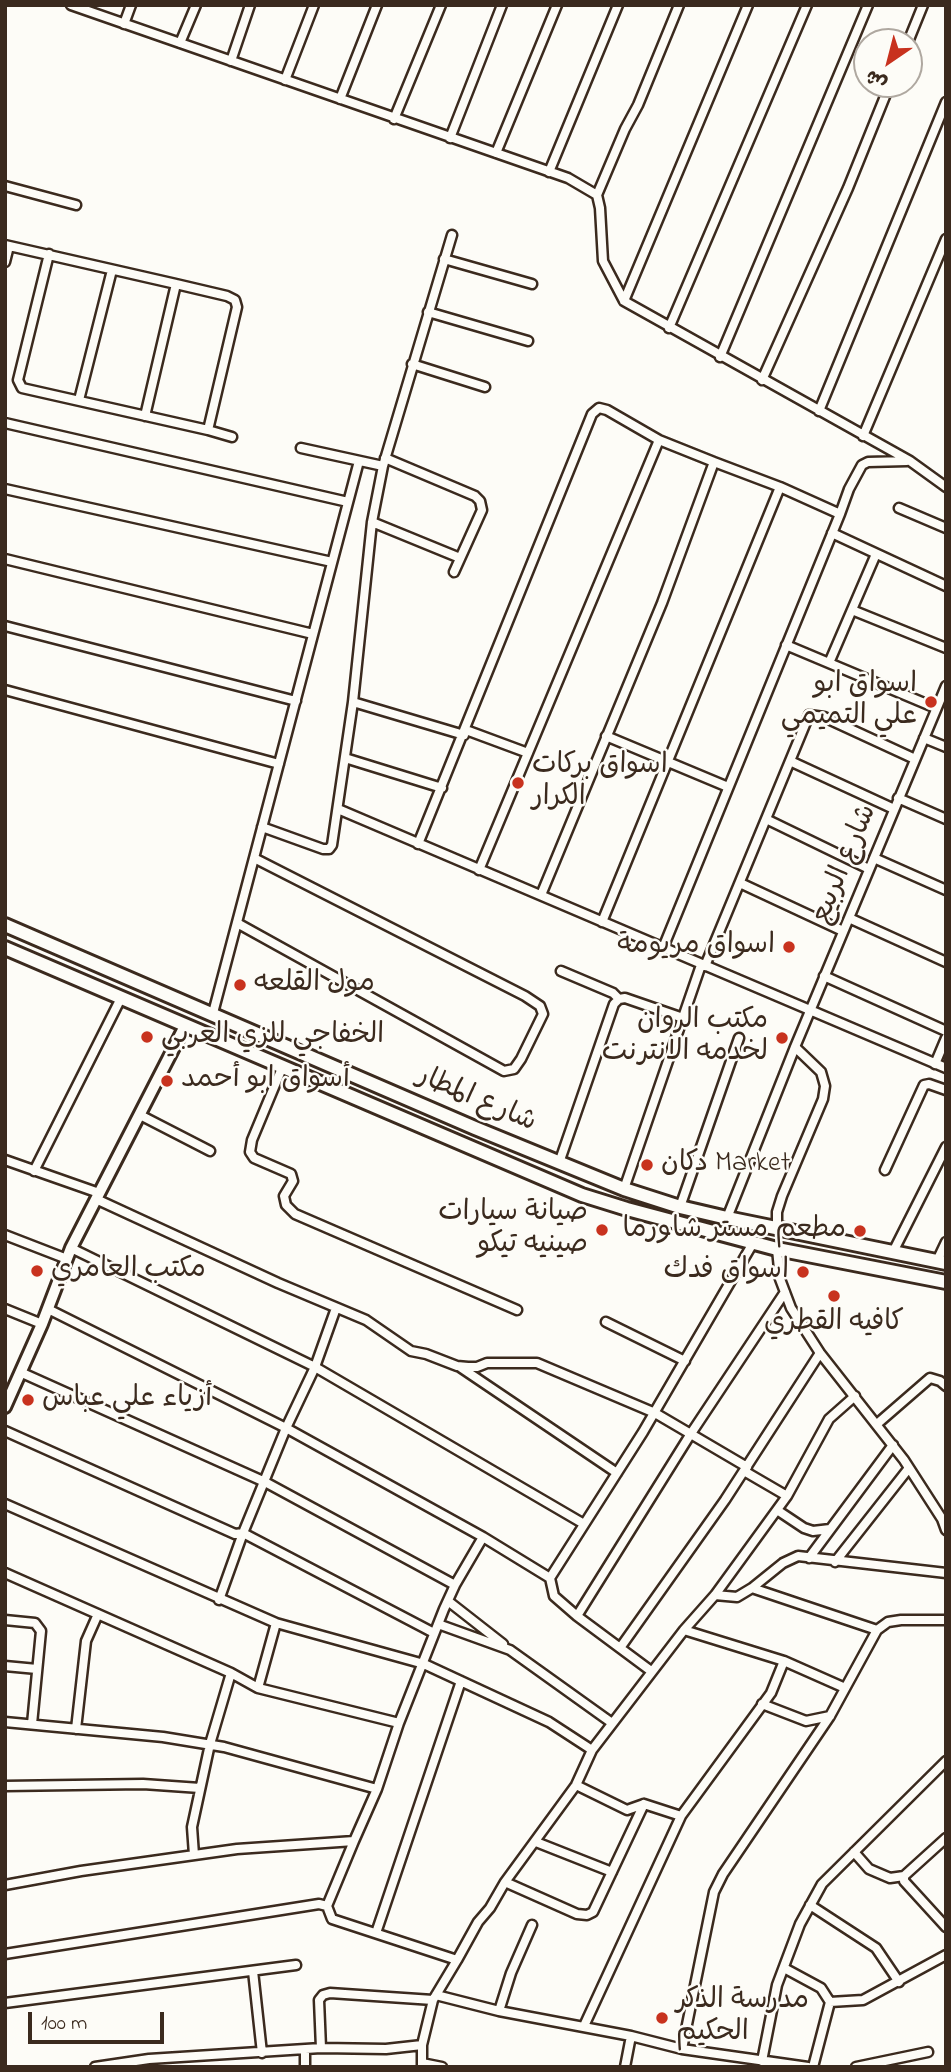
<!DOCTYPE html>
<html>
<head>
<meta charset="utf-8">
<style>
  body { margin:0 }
  #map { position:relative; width:951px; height:2072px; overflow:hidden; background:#fdfcf7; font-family:"Indie Flower","Playpen Sans Arabic",sans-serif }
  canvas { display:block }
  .frame { position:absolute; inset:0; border:7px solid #3b2a1e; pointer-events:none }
  .north { position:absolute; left:853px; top:28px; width:70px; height:70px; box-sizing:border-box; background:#fdfcf7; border:2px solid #afa8a0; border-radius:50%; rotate:215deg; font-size:19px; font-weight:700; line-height:28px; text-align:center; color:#3b2a1e }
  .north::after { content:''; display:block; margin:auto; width:24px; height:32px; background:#c8321e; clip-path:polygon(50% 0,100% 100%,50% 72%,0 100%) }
  .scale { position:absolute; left:28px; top:2012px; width:136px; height:32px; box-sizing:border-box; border:4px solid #3b2a1e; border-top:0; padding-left:9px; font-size:21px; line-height:24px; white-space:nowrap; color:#3b2a1e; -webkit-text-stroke:5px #fdfcf7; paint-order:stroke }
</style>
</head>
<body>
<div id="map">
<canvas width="951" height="2072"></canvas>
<div class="frame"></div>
<div class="north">ش</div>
<div class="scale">100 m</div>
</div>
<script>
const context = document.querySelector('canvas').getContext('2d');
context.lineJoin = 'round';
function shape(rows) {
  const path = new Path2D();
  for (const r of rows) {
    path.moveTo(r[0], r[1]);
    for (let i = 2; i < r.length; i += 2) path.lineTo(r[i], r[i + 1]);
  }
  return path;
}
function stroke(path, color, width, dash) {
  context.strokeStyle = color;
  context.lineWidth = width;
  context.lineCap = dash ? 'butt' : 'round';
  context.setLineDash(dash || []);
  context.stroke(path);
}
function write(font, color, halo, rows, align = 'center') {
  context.font = font + ' "Indie Flower","Playpen Sans Arabic",sans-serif';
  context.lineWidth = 5;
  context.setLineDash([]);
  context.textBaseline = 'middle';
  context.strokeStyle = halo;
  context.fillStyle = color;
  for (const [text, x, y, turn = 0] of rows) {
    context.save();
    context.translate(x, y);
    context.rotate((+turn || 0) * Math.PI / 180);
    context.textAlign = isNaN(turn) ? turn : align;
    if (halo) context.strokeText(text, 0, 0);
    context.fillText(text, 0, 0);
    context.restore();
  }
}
const street = shape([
  [71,5,568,178,597,195,600,208,603,261,624,301,910,461,946,487],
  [124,24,131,5],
  [908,42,923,5],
  [180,43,196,5],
  [231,61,250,5],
  [285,80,314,5],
  [340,99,377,5],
  [394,119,441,5],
  [450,138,502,5],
  [496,153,557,5],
  [549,172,618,5],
  [5,186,76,205],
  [597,195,625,129,638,105,679,5],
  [5,245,176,284,227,296,235,300,237,307,208,430],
  [49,254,18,380,22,388,208,430,232,437],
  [444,259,532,284],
  [5,262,9,246],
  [624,301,748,5],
  [428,312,528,341],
  [669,328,807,5],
  [720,357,868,5],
  [412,364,485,387],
  [762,380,848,188,890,84],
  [79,400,112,270],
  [819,411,946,102],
  [145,416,176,284],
  [5,423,348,502],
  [863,436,946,239],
  [301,448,383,466],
  [385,458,475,496,480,501,482,510,454,572],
  [5,489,332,562],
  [899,508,946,528],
  [372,522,460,558],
  [832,533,946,586],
  [5,559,313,634],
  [852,610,946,648],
  [5,626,296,701],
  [786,645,936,708],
  [829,663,876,554],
  [5,690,279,764],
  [353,702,464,735],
  [466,730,528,753],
  [606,736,728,787],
  [924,738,946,747],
  [345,758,442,788],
  [790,761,894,809],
  [898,798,946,819],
  [338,809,946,1068],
  [766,819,869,869],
  [262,827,323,849,329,849,332,845,353,702,372,522,383,466,452,235],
  [418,844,592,414,599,408,607,410,659,440,714,462],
  [874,858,946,890],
  [479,870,659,440],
  [740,883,843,931],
  [541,895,662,603,714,462,780,487,840,514,849,489,862,465,868,462,907,461],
  [849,918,946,962],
  [602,922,780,487],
  [237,923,504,1071,514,1069,521,1059,543,1014,540,1006,525,996,254,858],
  [663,948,840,514],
  [705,966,809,715,824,717,915,759],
  [561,971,613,993,619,999],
  [824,976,946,1031],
  [213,1013,359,461],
  [935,1064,946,1038],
  [282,1068,252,1140,250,1152,254,1158,291,1174,293,1181,284,1196,286,1205,295,1214,517,1310],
  [140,1115,210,1151],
  [5,1160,99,1193],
  [559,1163,614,1004,619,999,625,998,683,1018],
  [885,1170,924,1085,929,1084,946,1090],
  [34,1171,121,998],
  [624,1189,701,965],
  [96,1199,278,1283,366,1320,411,1351,426,1354,457,1366,468,1367,477,1367,487,1363,537,1363,655,1413,747,1467],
  [680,1207,739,1038],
  [727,1218,795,1047,946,686],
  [777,1229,777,1212,782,1196,823,1099,825,1086,821,1072,795,1047],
  [5,1235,67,1259],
  [71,1248,315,1367,584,1524],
  [777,1249,780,1279,791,1308,820,1353,904,1460,942,1519,946,1530],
  [893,1252,946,1147],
  [937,1261,946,1242],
  [5,1309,42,1324],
  [48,1309,286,1428,483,1537,550,1578],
  [606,1322,685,1361],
  [460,1367,617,1473],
  [20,1372,265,1482,455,1585],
  [877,1424,930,1378,940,1381,946,1386],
  [5,1431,235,1534,243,1533,434,1633],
  [744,1471,787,1496],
  [5,1504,276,1623,424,1664,549,1722,592,1750],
  [777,1510,804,1528,813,1531,830,1529],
  [809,1558,893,1445],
  [835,1562,909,1468],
  [5,1573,231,1673,258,1688,399,1723],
  [752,1588,877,1630],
  [715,1595,737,1597,752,1588,783,1563,798,1556,946,1573],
  [219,1600,243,1533,286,1428,315,1367,336,1308],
  [448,1601,503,1644],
  [577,1616,690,1435,785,1292],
  [5,1620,35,1623,41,1631,32,1724],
  [438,1624,510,1650,612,1723],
  [684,1630,715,1595,787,1496,829,1419,855,1396],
  [620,1648,725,1500,820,1353],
  [5,1666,37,1669],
  [651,1671,577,1616,554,1596,550,1578,643,1432,753,1243],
  [258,1688,276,1623],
  [762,1704,806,1721,830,1716],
  [5,1722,163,1737,224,1747,377,1789],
  [76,1729,86,1641,98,1614],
  [576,1785,627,1810,644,1804,681,1816],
  [5,1786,143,1784,200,1788],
  [946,1838,904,1876,904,1881,946,1927],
  [536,1842,612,1872],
  [854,1852,869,1869,890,1878,904,1876],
  [194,1855,192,1827,210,1744,231,1673],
  [505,1882,577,1914,587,1915,593,1912,644,1804],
  [5,1885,81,1871,237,1849,354,1841,377,1789,399,1723,444,1609,455,1585,483,1537],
  [810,1905,876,1948,899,1982],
  [327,1906,332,1919,457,1960],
  [376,1933,461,1681],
  [5,1954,319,1904,327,1906,354,1841],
  [784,1968,821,1988,830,2002,813,2067],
  [253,1971,262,2053],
  [436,1995,499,2011,631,2036,682,2049],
  [830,2002,863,2000,946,1955],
  [5,2003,296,1965],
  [499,2011,511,1973,532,1925],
  [584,2026,681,1816,771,1693,784,1661],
  [321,2048,319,2000,323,1995,330,1993,433,2000],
  [305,2050,305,2067],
  [762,2061,777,1985,800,1924,822,1884,946,1761],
  [422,2063,442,2067],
  [95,2067,149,2059,321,2048,386,2049,422,2045],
  [422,2067,422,2045,433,2000,457,1960,478,1922,490,1908,505,1882,576,1785,592,1750,684,1630,784,1661,845,1688],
  [625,2067,631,2036],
  [808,2067,682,2049,714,1892,723,1874,830,1716,877,1630,888,1622,901,1620,946,1620],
  [856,2067,928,2052]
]);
const secondary = shape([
  [5,1407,42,1324,71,1248,185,1026]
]);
const primary = shape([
  [5,925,475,1128,624,1189,680,1207,727,1218,946,1263],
  [5,948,582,1195,627,1209,777,1249,946,1282]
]);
const markers = [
  [931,702,7,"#c8321e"],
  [518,783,7,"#c8321e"],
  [789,947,7,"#c8321e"],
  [240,985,7,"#c8321e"],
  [147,1037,7,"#c8321e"],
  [782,1038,7,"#c8321e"],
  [167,1081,7,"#c8321e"],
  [647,1165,7,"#c8321e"],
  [602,1230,7,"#c8321e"],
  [860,1231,7,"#c8321e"],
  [37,1271,7,"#c8321e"],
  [803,1272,7,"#c8321e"],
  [834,1296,7,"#c8321e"],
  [28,1400,7,"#c8321e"],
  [662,2018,7,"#c8321e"]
];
const poiNames = [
  ["اسواق ابو",917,686,"right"],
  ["علي التميمي",917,718,"right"],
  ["اسواق بركات",532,767],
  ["الكرار",532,799],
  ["اسواق مريومة",775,947,"right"],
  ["مول القلعه",254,985],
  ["مكتب الروان",768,1022,"right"],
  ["لخدمه الانترنت",768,1054,"right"],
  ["الخفاجي للزي العربي",161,1037],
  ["أسواق ابو أحمد",181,1081],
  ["دكان Market",661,1165],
  ["صيانة سيارات",588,1214,"right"],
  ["صينيه تيكو",588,1246,"right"],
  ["مطعم مستر شاورما",846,1231,"right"],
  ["مكتب العامري",51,1271],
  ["اسواق فدك",789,1272,"right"],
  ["كافيه القطري",834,1324,"center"],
  ["أزياء علي عباس",42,1400],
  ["مدرسة الذكر",676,2002],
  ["الحكيم",676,2034]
];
const streetNames = [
  ["شارع الربيع",846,865,-67],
  ["شارع المطار",476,1101,23]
];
stroke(street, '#3b2a1e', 13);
stroke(secondary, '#3b2a1e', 16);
stroke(primary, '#3b2a1e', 18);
stroke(street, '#fdfcf7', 8);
stroke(secondary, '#fdfcf7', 10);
stroke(primary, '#fdfcf7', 12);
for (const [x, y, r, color] of markers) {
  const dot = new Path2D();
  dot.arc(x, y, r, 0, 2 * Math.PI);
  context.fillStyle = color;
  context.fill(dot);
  stroke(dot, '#fdfcf7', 2.5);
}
write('28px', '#3b2a1e', '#fdfcf7', poiNames, 'left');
write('28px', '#3b2a1e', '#fdfcf7', streetNames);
</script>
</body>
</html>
